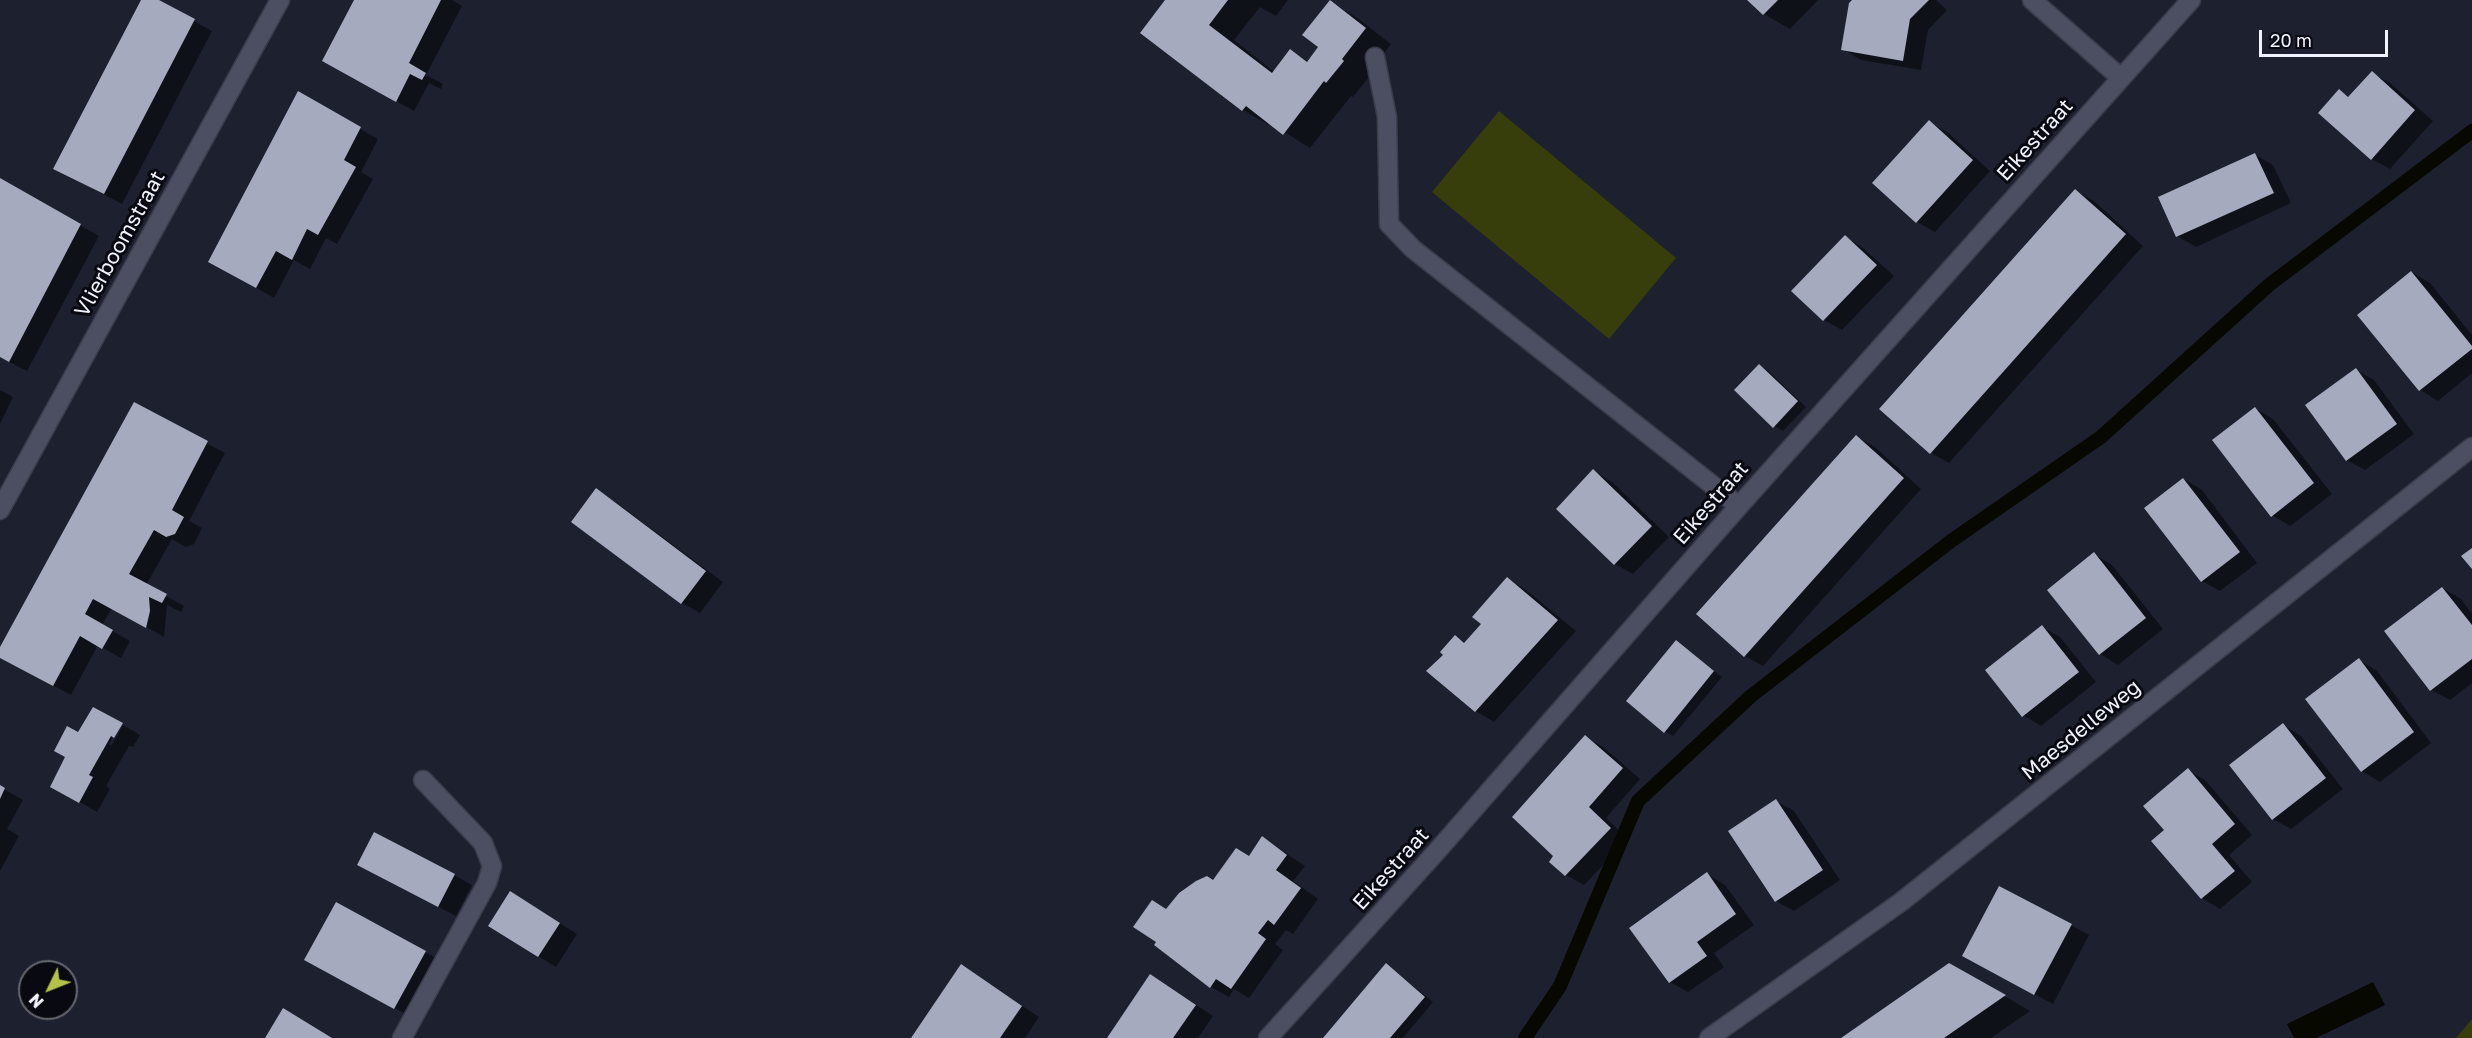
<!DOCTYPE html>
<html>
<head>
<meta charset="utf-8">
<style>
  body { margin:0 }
  #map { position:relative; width:2472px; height:1038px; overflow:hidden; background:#1d202f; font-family:"Golos Text",sans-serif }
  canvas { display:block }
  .north { position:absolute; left:18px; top:960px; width:60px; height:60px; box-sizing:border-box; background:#090a11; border:2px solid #656770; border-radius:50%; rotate:227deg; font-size:16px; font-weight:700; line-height:24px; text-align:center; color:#f0f3fe }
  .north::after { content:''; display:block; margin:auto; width:21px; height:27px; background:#b4c24a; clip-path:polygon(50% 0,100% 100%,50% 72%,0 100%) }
  .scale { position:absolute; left:2259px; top:30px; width:129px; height:27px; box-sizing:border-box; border:3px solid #f0f3fe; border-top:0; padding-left:8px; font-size:18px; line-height:21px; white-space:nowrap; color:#f0f3fe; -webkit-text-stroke:4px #090a11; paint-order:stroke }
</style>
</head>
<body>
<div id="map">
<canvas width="2472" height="1038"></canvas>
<div class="north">N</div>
<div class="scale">20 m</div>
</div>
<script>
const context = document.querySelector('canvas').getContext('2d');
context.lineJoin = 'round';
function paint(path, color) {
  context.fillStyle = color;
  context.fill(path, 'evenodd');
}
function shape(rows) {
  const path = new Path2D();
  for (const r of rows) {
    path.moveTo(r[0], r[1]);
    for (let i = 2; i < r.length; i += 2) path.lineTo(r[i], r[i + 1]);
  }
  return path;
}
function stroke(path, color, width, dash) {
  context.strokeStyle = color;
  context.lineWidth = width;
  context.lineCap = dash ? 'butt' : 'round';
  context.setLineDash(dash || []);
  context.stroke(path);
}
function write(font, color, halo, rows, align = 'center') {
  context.font = font + ' "Golos Text",sans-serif';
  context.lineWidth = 6;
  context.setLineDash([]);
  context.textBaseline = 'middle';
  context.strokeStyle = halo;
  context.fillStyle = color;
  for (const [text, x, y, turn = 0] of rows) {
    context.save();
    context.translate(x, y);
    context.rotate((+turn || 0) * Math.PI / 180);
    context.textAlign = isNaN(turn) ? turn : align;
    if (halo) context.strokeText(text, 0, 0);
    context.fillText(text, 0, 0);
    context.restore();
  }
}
const green = shape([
  [1499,111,1676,258,1609,339,1432,192],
  [2472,1019,2472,1038,2456,1038]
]);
const water = shape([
  [2373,982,2385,1005,2316,1038,2294,1038,2287,1024]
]);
const shadow = shape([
  [142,0,156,0,212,31,122,204,73,178],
  [357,0,452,0,462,6,426,75,443,84,441,89,429,83,414,111,324,61],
  [1167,0,1288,0,1276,16,1260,7,1234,40,1274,72,1291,51,1309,62,1320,47,1330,2,1356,17,1391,44,1367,75,1369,77,1353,97,1351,96,1310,148,1270,123,1269,125,1243,110],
  [1749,0,1818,0,1790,29,1764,14],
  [1854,0,1936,0,1947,10,1928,30,1921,70,1861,60,1843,49],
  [2372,73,2390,83,2433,121,2390,169,2372,159,2339,91,2350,97],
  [298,94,378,139,361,172,373,179,337,244,326,238,310,269,294,260,274,298,228,272],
  [1929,122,1947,132,1990,171,1935,232,1917,222],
  [2255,155,2273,165,2291,203,2196,247,2177,236],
  [0,180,99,236,27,371,0,357],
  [2076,191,2094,201,2143,246,1949,463,1931,453],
  [1845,237,1863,248,1894,276,1842,330,1824,320],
  [2412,272,2430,283,2472,335,2472,373,2438,401,2420,390],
  [1759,366,1768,371,1806,407,1783,431,1774,426],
  [2356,370,2374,380,2414,434,2365,470,2347,460],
  [0,390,13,397,0,424],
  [134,404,225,453,189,521,202,528,194,544,186,547,172,539,146,585,184,606,181,612,167,605,164,637,112,608,102,625,130,641,121,658,98,645,71,695,0,657,0,651],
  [2255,408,2273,419,2332,494,2290,526,2272,515],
  [1857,437,1875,447,1921,489,1763,666,1745,656],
  [1594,471,1612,482,1669,537,1633,574,1615,564,1558,508],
  [2184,479,2202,490,2257,563,2220,591,2202,581],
  [596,490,614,501,723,582,700,613,682,603],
  [2094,554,2112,565,2163,629,2118,665,2100,654,2049,590],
  [1508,579,1526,590,1576,631,1494,722,1476,711,1429,671,1445,655,1455,637,1466,643,1483,624],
  [2442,588,2461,599,2472,614,2472,683,2450,700,2431,690,2387,632],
  [2042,627,2060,637,2096,682,2041,726,2023,715],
  [1676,642,1722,677,1673,736,1665,731],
  [2359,660,2377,671,2431,743,2380,782,2362,771],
  [120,724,109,744,112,745,123,725,140,735,133,747,129,746,106,786,110,789,97,812,52,786,79,734],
  [2283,725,2301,736,2343,789,2291,829,2273,819],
  [1585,737,1603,747,1640,779,1606,818,1628,839,1584,885,1566,875,1555,856],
  [2188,770,2206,781,2252,835,2229,855,2252,882,2220,909,2202,898,2154,841,2166,830],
  [0,787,23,800,7,829,19,836,0,871],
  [1776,801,1794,811,1840,880,1794,911,1776,901],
  [1263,838,1305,866,1293,881,1318,899,1293,934,1286,930,1275,944,1283,950,1249,998,1234,989,1229,997,1211,987,1167,910,1250,857],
  [1707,874,1725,885,1754,925,1714,953,1724,967,1688,992,1670,982],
  [377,875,454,875,472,885,456,916],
  [528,903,577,934,556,967,538,956],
  [2071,925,2089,935,2053,1004,1982,966],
  [425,952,443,962,413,1018,324,969],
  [1949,964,2030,1011,1991,1038,1844,1038],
  [1387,965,1433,1002,1403,1038,1325,1038],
  [962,966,1039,1017,1025,1038,913,1038],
  [1151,976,1213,1016,1198,1038,1109,1038]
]);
const stream = shape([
  [1525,1038,1560,986,1638,801,1751,696,1951,541,2101,437,2269,285,2472,131]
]);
const building = shape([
  [141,0,159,0,195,19,104,194,53,169],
  [354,0,441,0,409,63,426,73,422,80,410,74,396,102,322,61],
  [1165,0,1228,0,1209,25,1272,73,1290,49,1307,62,1318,47,1302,35,1330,0,1366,28,1342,59,1344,61,1326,83,1324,81,1283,135,1246,106,1242,111,1140,33],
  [1747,0,1778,0,1763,15],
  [1852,0,1929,0,1910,19,1903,61,1841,50,1849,3],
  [2372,71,2415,110,2371,160,2318,113,2339,89,2348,97],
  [298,91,361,127,344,160,356,167,318,235,307,229,292,260,276,251,256,288,208,262],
  [1929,120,1973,160,1916,223,1872,183],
  [2255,153,2274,193,2176,237,2158,197],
  [0,178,81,224,9,362,0,357],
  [2075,189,2126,234,1930,454,1879,409],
  [1845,235,1877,265,1823,321,1791,291],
  [2411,271,2472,346,2472,349,2419,391,2357,315],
  [1759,364,1798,401,1773,428,1734,390],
  [2356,368,2397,424,2346,461,2305,405],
  [134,402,208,441,172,510,184,517,175,534,166,537,154,530,129,574,167,594,162,603,149,597,150,611,146,628,93,599,85,614,113,630,102,649,80,636,53,686,0,658,0,647],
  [2255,407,2314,483,2271,517,2212,440],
  [1856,435,1904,478,1744,657,1696,614],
  [1593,469,1652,526,1614,565,1556,509],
  [2183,478,2240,552,2201,582,2144,508],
  [596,488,706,571,681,604,571,522],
  [2472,548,2472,569,2461,556],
  [2094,552,2146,618,2099,655,2047,590],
  [1507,577,1558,620,1475,712,1426,671,1443,655,1440,652,1455,635,1464,643,1481,624,1472,617],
  [2442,587,2472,625,2472,659,2430,691,2384,631],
  [2042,625,2079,672,2022,717,1985,670],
  [1676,640,1714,671,1664,733,1626,701],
  [2359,658,2414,732,2361,772,2305,699],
  [93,707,123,723,114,738,111,736,89,775,93,777,79,803,50,787,65,757,54,751,67,726,78,732],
  [2283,723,2326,778,2272,820,2229,765],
  [1585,735,1623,768,1589,807,1611,828,1565,876,1549,862,1553,856,1512,817],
  [2188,768,2235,824,2212,844,2235,871,2201,899,2151,841,2164,830,2143,806],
  [0,785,5,788,0,799],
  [1776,799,1823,870,1775,902,1728,831],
  [374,832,455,874,438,907,357,865],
  [1262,836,1287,855,1276,870,1301,888,1274,925,1268,920,1258,933,1266,939,1231,989,1216,979,1210,988,1154,945,1156,942,1133,927,1152,900,1166,909,1179,893,1196,881,1207,876,1213,880,1236,848,1249,856],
  [1707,872,1736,914,1697,942,1707,956,1669,983,1629,928],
  [1999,886,2072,924,2034,995,1962,956],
  [510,891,560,923,538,957,488,926],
  [336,902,426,951,394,1009,304,960],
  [1386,963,1425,997,1390,1038,1323,1038],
  [1949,963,2006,995,1944,1038,1841,1038],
  [961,964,1022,1006,1000,1038,911,1038],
  [1150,974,1196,1005,1173,1038,1107,1038],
  [283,1008,332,1038,265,1038]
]);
const lane = shape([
  [1375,57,1387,117,1389,224,1413,249,1739,506],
  [402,1038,487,883,492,866,483,843,423,780]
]);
const street = shape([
  [2032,0,2121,78],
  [0,510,280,0],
  [1268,1038,1438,850,1739,506,2191,0],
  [1709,1038,1901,902,2472,447]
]);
const streetNames = [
  ["Eikestraat",2035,140,-48],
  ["Vlierboomstraat",120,244,-61],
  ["Eikestraat",1711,503,-49],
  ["Maesdelleweg",2081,730,-39],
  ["Eikestraat",1391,869,-48]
];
paint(green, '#373d0b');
paint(water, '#070800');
paint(shadow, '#0007');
stroke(stream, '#070800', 14);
paint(building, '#a5aabe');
stroke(lane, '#3a3c4a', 21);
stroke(street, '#3a3c4a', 21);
stroke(lane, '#4b4f61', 18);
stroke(street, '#4b4f61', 18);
write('21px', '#f0f3fe', '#090a11', streetNames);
</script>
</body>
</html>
